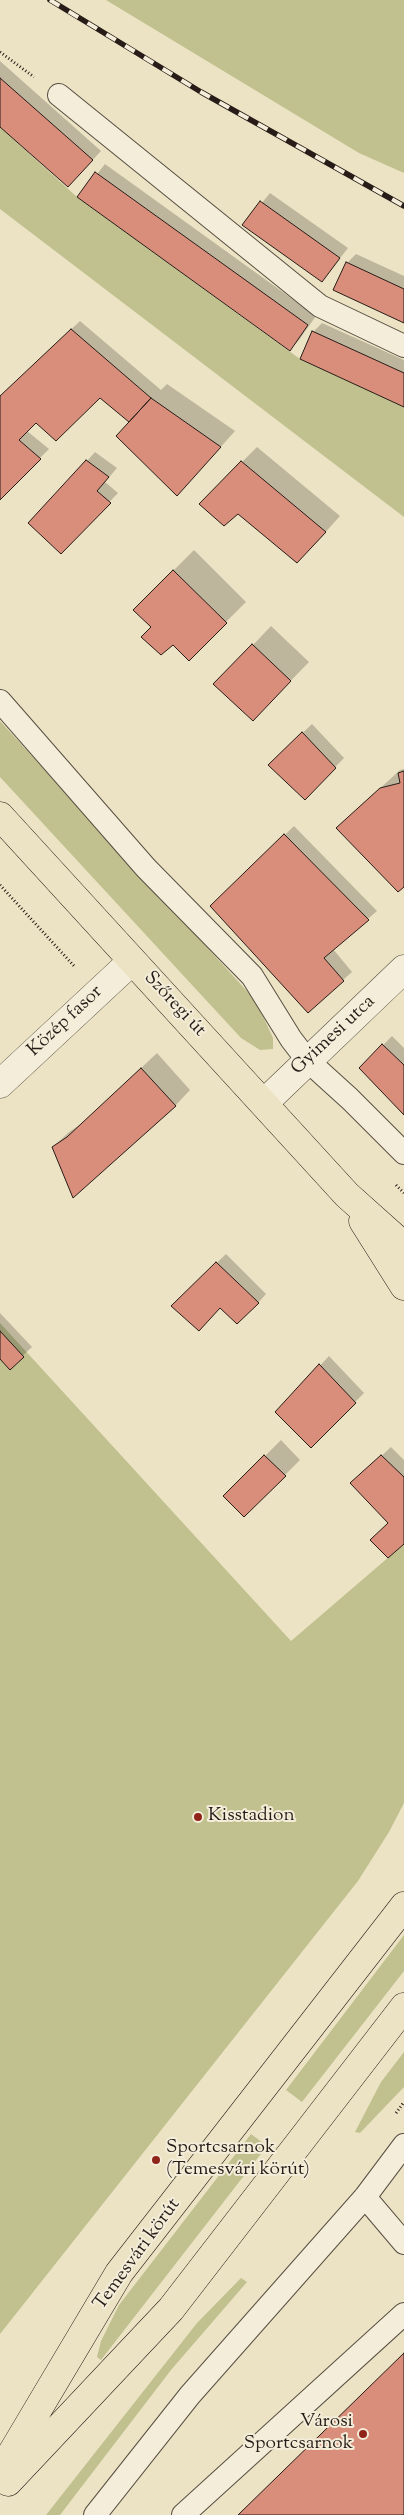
<!DOCTYPE html>
<html>
<head>
<meta charset="utf-8">
<style>
  body { margin:0 }
  canvas { display:block; background:#ece3c4 }
</style>
</head>
<body>
<canvas width="404" height="2515"></canvas>
<script>
const context = document.querySelector('canvas').getContext('2d');
context.lineJoin = 'round';
function paint(path, color) {
  context.fillStyle = color;
  context.fill(path, 'evenodd');
}
function shape(rows) {
  const path = new Path2D();
  for (const r of rows) {
    path.moveTo(r[0], r[1]);
    for (let i = 2; i < r.length; i += 2) path.lineTo(r[i], r[i + 1]);
  }
  return path;
}
function stroke(path, color, width, dash) {
  context.strokeStyle = color;
  context.lineWidth = width;
  context.lineCap = dash ? 'butt' : 'round';
  context.setLineDash(dash || []);
  context.stroke(path);
}
function write(font, color, halo, rows, align = 'center') {
  context.font = font + ' "Sorts Mill Goudy",serif';
  context.lineWidth = 4;
  context.setLineDash([]);
  context.textBaseline = 'middle';
  context.strokeStyle = halo;
  context.fillStyle = color;
  for (const [text, x, y, turn = 0] of rows) {
    context.save();
    context.translate(x, y);
    context.rotate((+turn || 0) * Math.PI / 180);
    context.textAlign = isNaN(turn) ? turn : align;
    if (halo) context.strokeText(text, 0, 0);
    context.fillText(text, 0, 0);
    context.restore();
  }
}
const green = shape([
  [106,0,404,0,404,173,359,153],
  [0,127,77,197,300,359,404,407,404,517,0,209],
  [0,721,256,1001,273,1038,273,1049,260,1050,241,1038,0,777],
  [0,1323,291,1641,404,1544,404,1803,389,1832,358,1881,0,2334],
  [404,1935,404,1971,302,2102,286,2090],
  [404,2052,404,2087,360,2133,355,2132,381,2082],
  [251,2134,267,2146,101,2360,97,2357,101,2341,119,2305],
  [241,2278,247,2282,171,2370,60,2515,46,2515,197,2323]
]);
const shadow = shape([
  [0,61,101,151,77,177,0,125],
  [105,164,316,316,299,340,290,349,79,197],
  [270,193,348,248,322,281,244,225],
  [356,254,404,276,404,322,347,263],
  [80,321,161,390,167,384,235,431,192,479,138,415,100,396,36,421,27,431,49,449,0,498,0,397],
  [322,323,404,360,404,405,313,332],
  [257,447,340,516,313,546,238,512,200,504],
  [95,452,117,468,105,482,118,493,61,552,87,461],
  [194,550,246,602,189,659,134,610],
  [271,626,309,662,271,701,253,645],
  [312,724,344,758,305,798,269,765],
  [404,769,404,886,337,828,400,770],
  [294,826,377,911,333,949,352,972,343,980,212,906],
  [392,1036,404,1048,404,1112,361,1068],
  [157,1053,190,1090,175,1106,53,1147,69,1132,84,1122],
  [226,1254,266,1294,258,1303,220,1307,172,1306],
  [0,1313,32,1347,10,1368,0,1358],
  [329,1356,364,1393,311,1447,276,1412],
  [281,1440,300,1460,244,1516,225,1496],
  [391,1447,404,1460,404,1543,361,1475]
]);
const building = shape([
  [0,78,93,160,68,187,0,127,0,78],
  [95,172,308,325,290,351,77,197,95,172],
  [260,201,340,258,322,282,242,225,260,201],
  [346,262,404,289,404,323,333,290,346,262],
  [71,329,151,398,129,422,100,398,56,441,36,423,19,440,41,459,0,500,0,396,71,329],
  [312,331,404,373,404,407,300,359,312,331],
  [151,398,221,447,177,496,116,436,151,398],
  [86,460,109,477,97,491,111,503,61,554,28,523,86,460],
  [241,461,326,532,297,563,238,514,224,526,199,504,241,461],
  [173,570,227,623,189,661,173,645,161,655,141,637,151,627,133,610,173,570],
  [252,644,291,681,253,721,213,684,252,644],
  [302,732,336,768,305,800,268,765,302,732],
  [404,771,404,887,398,892,336,828,380,788,400,783,398,773,404,771],
  [284,834,369,920,324,958,344,981,308,1013,210,906,284,834],
  [382,1044,404,1065,404,1115,359,1068,382,1044],
  [141,1068,176,1106,73,1198,52,1147,67,1137,141,1068],
  [216,1262,259,1303,237,1324,220,1308,199,1331,171,1306,216,1262],
  [0,1331,24,1357,10,1370,0,1359,0,1331],
  [319,1364,356,1403,311,1448,275,1412,319,1364],
  [264,1455,286,1476,244,1517,223,1496,264,1455],
  [381,1455,404,1477,404,1544,388,1558,370,1540,388,1523,350,1483,381,1455],
  [404,2353,404,2515,238,2515,404,2353]
]);
const path = shape([
  [0,52,34,77],
  [0,885,75,967],
  [396,1185,404,1193],
  [396,2113,404,2102]
]);
const lane = shape([
  [59,95,320,306,404,346],
  [0,701,146,868,252,976,291,1039,307,1060,350,1099,404,1153],
  [365,2197,404,2243],
  [95,2515,190,2395,365,2197,404,2145],
  [183,2515,404,2314]
]);
const street = shape([
  [0,1084,132,961],
  [264,1103,404,969]
]);
const primary = shape([
  [0,816,347,1195,404,1246],
  [363,1221,404,1286],
  [0,2473,119,2273,404,1906],
  [8,2482,171,2309,404,2007]
]);
const rail = shape([
  [50,0,201,92,404,206]
]);
const markers = [
  [198,1817,5,"#8f2418"],
  [156,2160,5,"#8f2418"],
  [363,2434,5,"#8f2418"]
];
const streetNames = [
  ["Szőregi út",174,1005,47],
  ["Közép fasor",66,1022,-43],
  ["Gyimesi utca",334,1036,-43],
  ["Temesvári körút",138,2255,-54]
];
const poiNames = [
  ["Kisstadion",208,1817],
  ["Sportcsarnok",166,2149],
  ["(Temesvári körút)",166,2171],
  ["Városi",353,2423,"right"],
  ["Sportcsarnok",353,2445,"right"]
];
paint(green, '#c0c18f');
paint(shadow, '#0003');
paint(building, '#d98e7c');
stroke(building, '#271c17', 1);
stroke(lane, '#584e42', 24);
stroke(street, '#584e42', 29);
stroke(primary, '#271c17', 29);
stroke(path, '#271c17', 3, [1, 2.5]);
stroke(lane, '#f3edd9', 22);
stroke(street, '#f3edd9', 28);
stroke(primary, '#ece3c4', 28);
stroke(rail, '#271c17', 5.5);
stroke(rail, '#f3edd9', 4, [11]);
for (const [x, y, r, color] of markers) {
  const dot = new Path2D();
  dot.arc(x, y, r, 0, 2 * Math.PI);
  context.fillStyle = color;
  context.fill(dot);
  stroke(dot, '#f3edd9', 2);
}
write('19px', '#271c17', '#f3edd9', streetNames);
write('19px', '#271c17', '#f3edd9', poiNames, 'left');
</script>
</body>
</html>
